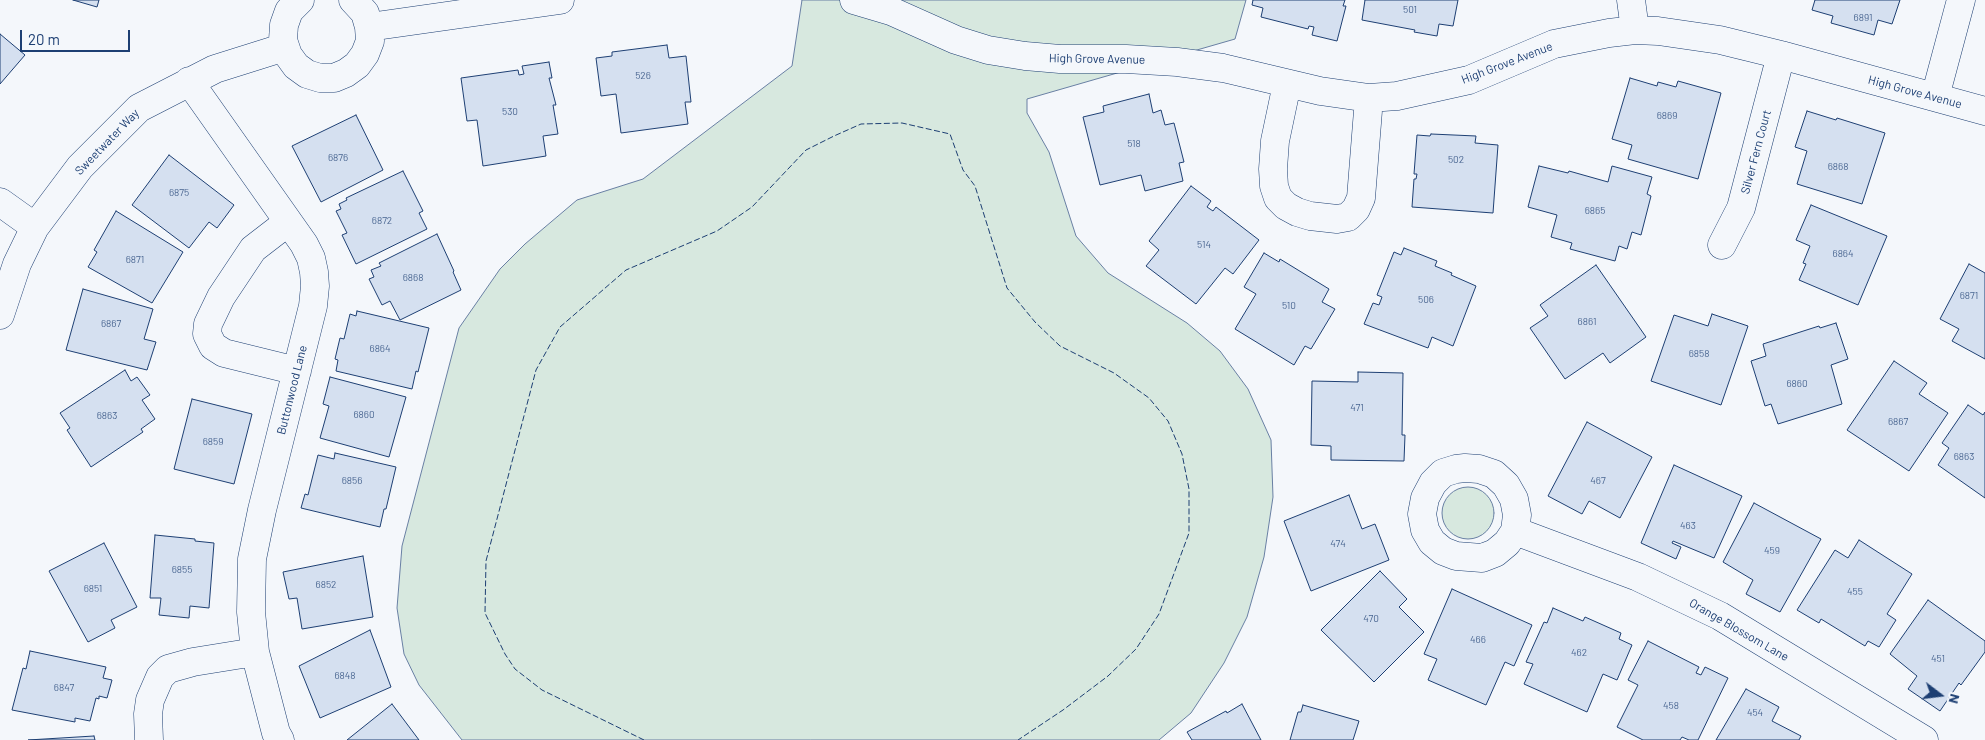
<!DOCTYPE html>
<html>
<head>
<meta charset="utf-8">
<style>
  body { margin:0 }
  #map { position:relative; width:1985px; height:740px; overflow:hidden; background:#f4f7fb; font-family:Barlow,sans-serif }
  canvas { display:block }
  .north { position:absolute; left:1915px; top:670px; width:50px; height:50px; -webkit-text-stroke:4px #f4f7fb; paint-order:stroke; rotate:105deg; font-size:14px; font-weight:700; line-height:20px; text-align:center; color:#1d3f73 }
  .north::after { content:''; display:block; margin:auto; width:18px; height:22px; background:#1d3f73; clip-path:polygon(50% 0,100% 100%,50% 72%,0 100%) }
  .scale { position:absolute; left:20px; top:30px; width:110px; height:22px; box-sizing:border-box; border:2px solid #1d3f73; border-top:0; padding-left:6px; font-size:15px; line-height:18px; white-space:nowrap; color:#1d3f73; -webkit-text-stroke:4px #f4f7fb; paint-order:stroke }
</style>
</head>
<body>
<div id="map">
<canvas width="1985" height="740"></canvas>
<div class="north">N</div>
<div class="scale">20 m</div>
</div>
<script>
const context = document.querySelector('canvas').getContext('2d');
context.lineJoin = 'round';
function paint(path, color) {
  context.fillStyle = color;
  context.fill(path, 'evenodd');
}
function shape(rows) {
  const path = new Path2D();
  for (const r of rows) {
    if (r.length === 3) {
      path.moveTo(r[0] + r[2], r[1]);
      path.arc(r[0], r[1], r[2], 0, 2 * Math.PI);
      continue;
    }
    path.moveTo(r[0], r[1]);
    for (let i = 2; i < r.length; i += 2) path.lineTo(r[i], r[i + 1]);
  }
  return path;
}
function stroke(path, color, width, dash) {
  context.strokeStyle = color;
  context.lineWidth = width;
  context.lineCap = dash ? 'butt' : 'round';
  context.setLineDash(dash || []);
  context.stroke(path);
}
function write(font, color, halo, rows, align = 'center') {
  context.font = font + ' Barlow,sans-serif';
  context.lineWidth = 4;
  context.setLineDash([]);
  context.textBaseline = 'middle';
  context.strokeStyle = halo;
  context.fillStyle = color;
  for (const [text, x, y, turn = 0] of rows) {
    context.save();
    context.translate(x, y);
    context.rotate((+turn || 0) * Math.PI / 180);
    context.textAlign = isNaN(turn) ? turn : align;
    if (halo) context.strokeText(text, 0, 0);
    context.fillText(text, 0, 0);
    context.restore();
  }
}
const green = shape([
  [802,0,1246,0,1235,39,1027,99,1027,113,1049,152,1076,236,1108,273,1187,323,1220,351,1248,389,1271,440,1273,497,1264,557,1247,617,1224,663,1191,713,1159,740,462,740,419,685,404,654,397,608,402,546,459,328,500,269,525,244,577,200,643,179,792,66,802,0],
  [1468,513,26]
]);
const building = shape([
  [73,0,99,0,97,7,73,0],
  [1253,0,1345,0,1343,6,1346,6,1337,41,1312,35,1314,27,1309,26,1308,29,1261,17,1263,8,1252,5,1253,0],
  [1365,0,1458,0,1453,26,1439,24,1437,36,1414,32,1415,30,1362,20,1365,0],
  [1815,0,1900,0,1892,24,1878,20,1874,35,1831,23,1833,16,1812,10,1815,0],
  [0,34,25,55,0,84,0,34],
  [667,45,669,58,686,56,691,102,685,102,688,124,621,133,616,94,601,96,596,58,612,56,612,52,667,45],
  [549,62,552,78,549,78,556,105,553,105,558,134,543,136,546,156,483,166,477,120,467,121,461,78,518,70,519,75,524,74,522,66,549,62],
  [1630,78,1657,86,1658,82,1676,87,1678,81,1721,93,1698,179,1628,159,1632,145,1612,139,1630,78],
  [1149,94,1153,113,1161,110,1165,125,1174,123,1184,162,1179,163,1183,181,1145,191,1141,175,1100,185,1083,117,1104,112,1103,106,1149,94],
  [1807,111,1836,120,1837,118,1885,133,1862,204,1797,184,1807,151,1795,147,1807,111],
  [356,115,383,170,321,202,292,146,356,115],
  [1431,134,1476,136,1475,143,1498,145,1493,213,1412,207,1414,179,1416,179,1417,174,1414,174,1417,135,1430,136,1431,134],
  [169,155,234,205,217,228,209,222,189,248,132,205,169,155],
  [1539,166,1568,173,1569,171,1608,182,1612,166,1652,177,1647,194,1651,196,1641,235,1632,232,1627,249,1619,246,1615,261,1570,249,1572,243,1551,237,1557,215,1528,207,1539,166],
  [403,171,423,211,419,213,427,229,356,264,342,235,347,233,336,211,341,209,339,204,347,200,346,198,403,171],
  [1191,186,1211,201,1207,207,1213,211,1216,207,1259,240,1233,274,1225,268,1196,304,1146,266,1159,250,1149,241,1191,186],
  [1811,205,1887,236,1858,305,1799,280,1806,264,1803,263,1810,246,1796,240,1811,205],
  [116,211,183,252,152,303,88,267,97,252,94,250,116,211],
  [437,234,454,271,453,272,461,290,400,320,390,301,382,305,369,279,374,277,371,270,381,266,379,263,437,234],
  [1404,248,1437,261,1435,266,1452,273,1451,275,1476,286,1453,346,1432,337,1428,348,1364,324,1373,303,1379,305,1382,297,1377,295,1394,252,1401,255,1404,248],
  [1264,253,1279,262,1280,259,1329,289,1322,302,1335,309,1311,349,1305,346,1294,365,1235,329,1256,294,1244,287,1264,253],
  [1969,264,1985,273,1985,359,1952,341,1959,329,1940,319,1969,264],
  [1596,265,1646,337,1610,363,1603,353,1565,379,1530,328,1548,316,1540,305,1596,265],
  [83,289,153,309,144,339,156,342,147,370,66,350,83,289],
  [357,311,429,328,418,372,416,371,412,389,336,371,338,360,335,359,340,338,344,339,350,314,356,316,357,311],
  [1712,314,1748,326,1721,405,1651,381,1674,315,1708,326,1712,314],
  [1836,323,1848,359,1831,365,1842,404,1778,424,1771,404,1765,406,1751,361,1766,356,1763,344,1819,326,1820,328,1836,323],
  [1894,361,1927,383,1919,394,1948,413,1909,471,1847,430,1894,361],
  [125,370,131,381,137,377,150,395,142,400,155,419,141,429,143,432,91,467,67,430,70,428,60,413,125,370],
  [1358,372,1403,373,1402,435,1405,435,1404,461,1331,460,1331,446,1311,445,1312,381,1358,382,1358,372],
  [330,377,406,397,389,457,320,438,329,406,323,404,330,377],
  [192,399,252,414,234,484,174,469,192,399],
  [1968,405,1983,415,1985,412,1985,498,1938,465,1949,448,1942,443,1968,405],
  [1587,422,1652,457,1620,518,1589,501,1582,514,1548,496,1587,422],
  [335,453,396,467,386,509,384,509,380,527,301,508,305,494,308,495,318,455,334,459,335,453],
  [1674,465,1742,496,1714,558,1673,541,1672,543,1681,547,1676,559,1641,543,1674,465],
  [1349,495,1362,529,1375,524,1389,560,1311,591,1284,521,1349,495],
  [1754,503,1821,539,1780,612,1746,594,1753,580,1723,562,1754,503],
  [155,535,195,539,195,541,214,543,209,608,190,606,189,618,159,615,161,598,150,598,155,535],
  [1859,540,1912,574,1887,614,1896,620,1879,647,1868,641,1865,646,1821,619,1819,623,1797,610,1835,550,1848,558,1859,540],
  [104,543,137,607,111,620,115,628,88,642,49,571,104,543],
  [363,556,373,617,302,629,297,598,289,599,283,572,363,556],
  [1380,571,1407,599,1399,607,1424,632,1374,682,1321,630,1380,571],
  [1452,589,1532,625,1514,666,1505,662,1486,705,1428,680,1437,659,1424,654,1452,589],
  [1928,600,1985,641,1985,652,1961,685,1959,683,1940,711,1908,689,1917,676,1890,654,1928,600],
  [1553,608,1583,621,1585,617,1621,633,1619,639,1632,645,1617,680,1603,674,1587,712,1524,684,1533,664,1526,662,1544,622,1547,623,1553,608],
  [370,630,391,687,320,718,299,666,370,630],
  [1648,641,1699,667,1696,673,1701,675,1705,667,1728,678,1698,740,1689,740,1682,737,1680,740,1643,740,1617,727,1638,685,1628,680,1648,641],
  [30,651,106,667,103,678,112,680,107,698,99,696,99,699,96,698,90,721,75,718,75,722,12,710,23,668,26,669,30,651],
  [1746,689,1779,707,1772,721,1801,736,1799,740,1716,740,1746,689],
  [392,704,419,740,347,740,392,704],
  [1242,704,1261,740,1192,740,1187,732,1226,711,1227,713,1242,704],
  [1303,705,1359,721,1353,740,1290,740,1298,712,1301,712,1303,705],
  [94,736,95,740,28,740,94,736]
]);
const minor = shape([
  [300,0,289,11,284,25,283,40,288,55,296,66,307,74,320,78,334,78,346,73,357,65,365,54,370,41,369,27,365,13,353,0],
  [854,0,891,11,956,40,988,50,1025,56,1060,59,1126,59,1177,62,1223,68,1320,91,1369,98,1397,96,1469,80,1554,44,1609,33,1635,30,1658,31,1720,40,1781,55,1985,111],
  [1631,0,1635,30],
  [369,27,560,0],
  [189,81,304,244,311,258,314,272,315,286,313,306,262,510,252,559,251,612,255,652,276,733,280,740],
  [1287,84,1275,141,1273,169,1274,186,1278,198,1286,206,1297,212,1310,216,1337,219,1348,217,1356,209,1361,198,1369,98],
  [1935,97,1961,0],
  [0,202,35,227],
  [288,222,253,249,221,297,208,324,207,334,213,346,224,353,297,371],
  [1722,245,1741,208,1781,55],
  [0,315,17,264,35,227,80,167,139,108,215,69,285,47],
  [1465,468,1479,469,1494,474,1506,485,1514,499,1517,515,1515,531,1507,543,1495,553,1482,558,1456,556,1443,551,1432,542,1425,530,1422,514,1425,498,1433,483,1443,473,1456,469,1465,468],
  [1515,531,1638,577,1720,616,1924,740],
  [149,740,148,714,150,700,160,677,168,669,193,662,255,652]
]);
const fence = shape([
  [644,740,542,690,515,669,505,654,485,613,486,561,536,370,560,327,626,270,717,231,752,207,806,150,834,136,861,124,902,123,950,134,963,170,975,186,1007,288,1035,322,1060,346,1114,373,1149,398,1168,421,1182,454,1189,489,1189,533,1159,614,1136,649,1108,676,1063,710,1018,740]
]);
const numberNames = [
  ["501",1410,10],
  ["6891",1863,18],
  ["526",643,76],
  ["530",510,112],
  ["6869",1667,116],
  ["518",1134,144],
  ["6876",338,158],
  ["502",1456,160],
  ["6868",1838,167],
  ["6875",179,193],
  ["6865",1595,211],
  ["6872",382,221],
  ["514",1204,245],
  ["6864",1843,254],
  ["6871",135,260],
  ["6868",413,278],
  ["6871",1969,296],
  ["506",1426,300],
  ["510",1289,306],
  ["6861",1587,322],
  ["6867",111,324],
  ["6864",380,349],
  ["6858",1699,354],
  ["6860",1797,384],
  ["471",1357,408],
  ["6860",364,415],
  ["6863",107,416],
  ["6867",1898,422],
  ["6859",213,442],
  ["6863",1964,457],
  ["6856",352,481],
  ["467",1598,481],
  ["463",1688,526],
  ["474",1338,544],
  ["459",1772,551],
  ["6855",182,570],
  ["6852",326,585],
  ["6851",93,589],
  ["455",1855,592],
  ["470",1371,619],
  ["466",1478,640],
  ["462",1579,653],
  ["451",1938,659],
  ["6848",345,676],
  ["6847",64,688],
  ["458",1671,706],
  ["454",1755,713]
];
const streetNames = [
  ["High Grove Avenue",1097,59,1],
  ["High Grove Avenue",1507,63,-21],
  ["High Grove Avenue",1915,92,15],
  ["Sweetwater Way",107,142,-46],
  ["Silver Fern Court",1756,152,-75],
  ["Buttonwood Lane",292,390,-76],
  ["Orange Blossom Lane",1739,630,30]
];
paint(green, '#d7e8df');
stroke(green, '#687fa3', 1);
paint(building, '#d5e0f0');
stroke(building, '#1d3f73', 1);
stroke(minor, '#1d3f73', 29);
stroke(minor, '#f4f7fb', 28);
stroke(fence, '#1d3f73', 1, [6, 2.5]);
write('10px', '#4b6792', null, numberNames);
write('12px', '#1d3f73', '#f4f7fb', streetNames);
</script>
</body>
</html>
